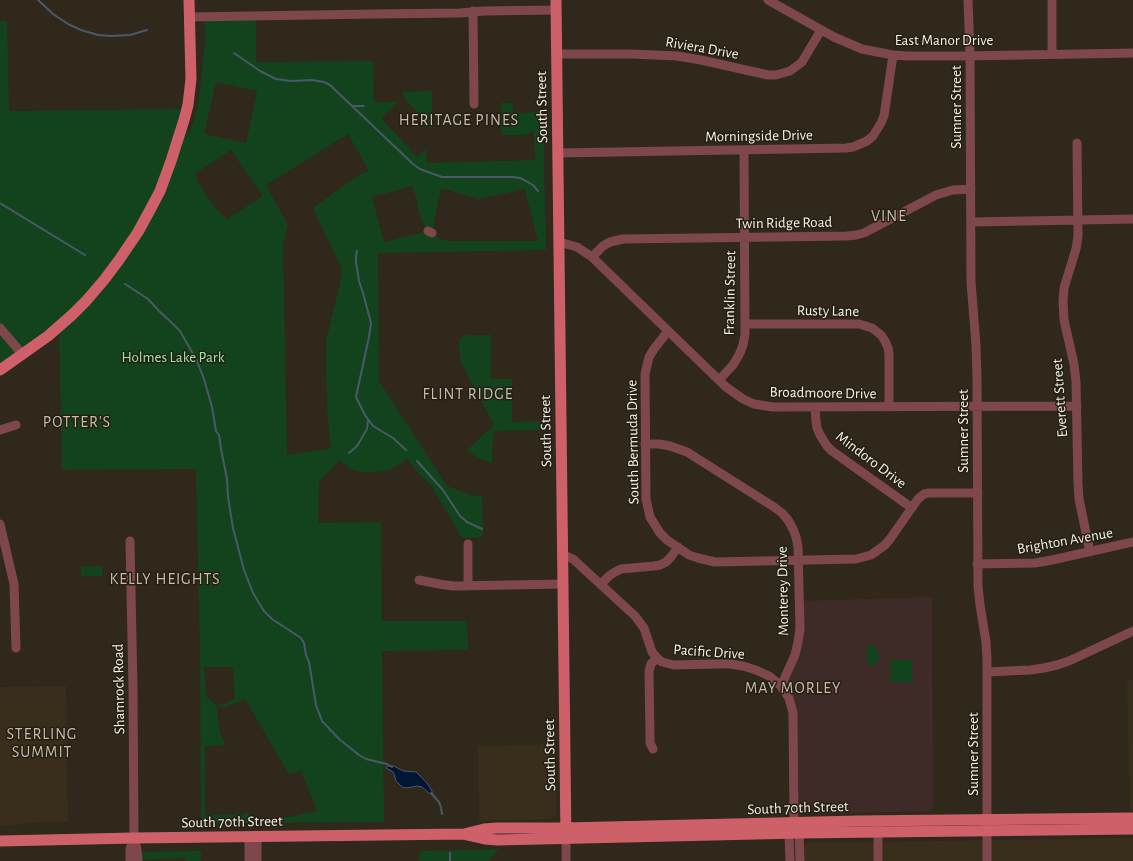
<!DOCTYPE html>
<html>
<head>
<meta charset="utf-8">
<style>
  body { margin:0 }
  canvas { display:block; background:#2f281b }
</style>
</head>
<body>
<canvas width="1133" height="861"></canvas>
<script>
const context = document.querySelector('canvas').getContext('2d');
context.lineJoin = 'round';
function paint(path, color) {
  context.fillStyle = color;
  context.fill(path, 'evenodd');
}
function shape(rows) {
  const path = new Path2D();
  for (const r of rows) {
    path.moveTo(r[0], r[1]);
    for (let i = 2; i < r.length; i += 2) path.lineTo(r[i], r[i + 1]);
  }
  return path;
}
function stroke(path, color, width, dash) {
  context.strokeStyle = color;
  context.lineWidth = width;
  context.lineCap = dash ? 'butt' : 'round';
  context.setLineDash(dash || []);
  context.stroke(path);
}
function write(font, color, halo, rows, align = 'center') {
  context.font = font + ' "Alegreya Sans",sans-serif';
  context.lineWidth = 3;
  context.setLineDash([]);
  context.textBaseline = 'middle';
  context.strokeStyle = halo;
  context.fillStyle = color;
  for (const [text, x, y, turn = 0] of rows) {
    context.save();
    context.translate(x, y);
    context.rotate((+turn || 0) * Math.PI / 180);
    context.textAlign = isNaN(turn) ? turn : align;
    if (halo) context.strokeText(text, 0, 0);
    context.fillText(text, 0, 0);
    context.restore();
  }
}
const built = shape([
  [1133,679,1133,811,1130,811,1127,682],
  [66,686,68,822,25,823,10,826,0,826,0,687],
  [556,744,556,815,551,819,479,821,478,746],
  [1133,838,1133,861,800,861,799,843]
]);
const education = shape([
  [932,597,933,811,794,814,793,713,781,686,791,665,799,601]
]);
const green = shape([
  [256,16,256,62,373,61,374,102,398,102,381,118,417,157,426,149,427,163,535,160,534,130,528,134,524,135,501,135,501,103,513,103,513,113,543,112,546,250,378,253,379,381,447,486,474,496,482,495,483,537,462,538,431,485,420,475,407,459,396,467,389,470,374,472,361,472,354,470,348,467,339,460,319,482,318,523,381,522,382,621,467,621,468,650,382,651,384,822,260,823,317,811,301,770,289,774,245,699,223,708,216,705,217,710,220,733,226,745,205,746,205,815,249,814,249,823,201,823,200,654,196,469,62,470,59,327,0,370,0,21,7,21,9,111,187,109,188,136,193,124,198,103,201,81,205,40,205,17],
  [216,82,257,91,246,143,204,134],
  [348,134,369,171,359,175,313,208,339,262,341,269,341,277,340,284,326,341,327,406,330,442,332,448,287,455,283,245,288,225,266,185],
  [231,150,263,196,227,219,216,209,200,186,197,180,196,173],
  [412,186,416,197,421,219,428,231,384,242,372,197],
  [441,188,479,199,525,189,538,241,449,241,441,239,434,235,432,233],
  [204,667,233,667,235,699,225,704,215,705,206,696],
  [432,91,432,130,408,102,403,95,402,92],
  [467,335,491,335,491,379,512,379,512,422,550,421,550,430,493,431,492,463,478,458,467,450,494,425,460,360,459,339],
  [81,566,102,566,102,576,81,576],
  [870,645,874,646,880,656,879,660,874,665,871,666,868,665,867,662,867,647],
  [890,660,912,660,913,682,890,682],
  [499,849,488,861,418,861,421,851],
  [201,851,201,861,186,861,185,858,138,860,137,852]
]);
const water = shape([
  [388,766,394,766,403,771,416,772,427,783,433,793,430,794,422,787,417,786,407,788,402,787,396,781,394,774,393,772,386,768,386,767,388,766]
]);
const stream = shape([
  [38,0,53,14,68,24,81,30,98,35,111,36,130,35,147,30],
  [234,53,260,71,276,79,290,81,312,80,324,82,330,85,413,164,420,169,442,177,513,177,520,178,526,181,533,185,538,191],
  [352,106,364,106],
  [0,203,85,255],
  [357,251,356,256,356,262,359,281,363,293,371,323,369,337,356,397,365,415,373,426,393,438,406,450],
  [125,284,148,299,159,311,172,323,180,331,197,361,204,379,212,407,216,431,219,435,221,449,227,479,228,497,233,528,244,570,253,593,264,611,272,619,301,638,304,643,306,655,309,662,316,705,322,721,339,739,359,755,366,759,387,764,392,767],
  [349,453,357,446,360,441,367,429,368,421],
  [417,461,443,490,460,516,467,522,482,529],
  [431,793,439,802,441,807,442,814],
  [450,853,450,861]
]);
const minor = shape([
  [768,0,834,37,862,49,893,55,907,56,965,56,1133,53],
  [968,0,970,55,971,282,976,345,977,378,978,586,980,605,986,642,987,659,987,861],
  [1052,0,1052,54],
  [473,11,474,104],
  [190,17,373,14,460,13,484,11,556,10],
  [556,54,632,54,677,56,701,60,768,75,776,75,790,71,802,62,821,30],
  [1077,143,1078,236,1076,249,1064,288,1063,301,1064,320,1074,364,1076,382,1078,484,1079,499,1090,552],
  [558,153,846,148,853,147,867,141,873,136,881,123,884,116,893,55],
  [971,222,1133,219],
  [428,231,432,233],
  [559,242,577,247,592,257,726,387,743,399,754,404,773,407,1077,406],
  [592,257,603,246,610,242,623,239,847,236,856,235,864,233,936,195,953,190,971,189],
  [745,324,859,324,872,328,881,335,885,341,888,348,889,354,889,407],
  [0,328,23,355],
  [668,331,654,349,649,357,645,374,646,499,650,517,660,533,667,540,689,555,698,558,715,562,856,559,871,555,885,545,890,539,918,499,924,494,929,493,978,493],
  [719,380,733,365,739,355,743,345,745,334,744,150],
  [815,407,816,421,817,428,820,435,827,446,832,451,912,508],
  [0,430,16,425],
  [645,444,659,444,670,446,687,452,774,507,782,513,788,520,793,529,796,537,798,547,800,629,798,642,795,655,781,686,789,698,793,713,794,823,799,833,800,861],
  [0,524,14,584,16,648],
  [130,541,133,689,134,838,137,849,138,861],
  [468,544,468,586],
  [562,554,573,559,635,616,644,628,652,652,657,658,662,662,674,665,716,664,730,664,743,666,756,670,769,676,781,686],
  [977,564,1035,563,1052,560,1133,542],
  [419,580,439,584,453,586,563,584],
  [601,584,609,576,615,572,621,569,654,566,660,565,666,562,671,557,678,547],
  [987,672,1030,670,1044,668,1057,665,1069,661,1133,631],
  [653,749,650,743,650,737,649,671,651,664,657,658],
  [878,826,878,861],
  [249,837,249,861],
  [257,837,257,861],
  [566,839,566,861],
  [130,861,130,849,134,838],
  [790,861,789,834,792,827]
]);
const major = shape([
  [556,0,566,839],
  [0,370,48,336,72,315,86,301,104,280,119,260,138,232,150,210,160,191,171,161,184,120,188,105,191,79,189,0],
  [467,835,485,839,497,840,799,833,1133,829],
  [0,841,134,838,464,834,484,829,497,828,566,828,859,821,1133,818]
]);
const streetNames = [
  ["East Manor Drive",944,40],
  ["Riviera Drive",702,48,10],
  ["South Street",542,107,-91],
  ["Sumner Street",956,107,-90],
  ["Morningside Drive",759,136,-1],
  ["Twin Ridge Road",784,223,-1],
  ["Franklin Street",730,293,-89],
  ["Rusty Lane",828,311,1],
  ["Broadmoore Drive",823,393,1],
  ["Everett Street",1060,398,-94],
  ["South Street",546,431,-91],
  ["Sumner Street",963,431,-90],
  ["South Bermuda Drive",633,442,-91],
  ["Mindoro Drive",871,460,37],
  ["Brighton Avenue",1065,541,-10],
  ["Monterey Drive",783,591,-91],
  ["Pacific Drive",709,652,4],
  ["Shamrock Road",119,689,-91],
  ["Sumner Street",973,754,-90],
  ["South Street",550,755,-91],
  ["South 70th Street",798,808,-2],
  ["South 70th Street",232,822,-1]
];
const parkNames = [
  ["Holmes Lake Park",173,357]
];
const neighbourhoodNames = [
  ["HERITAGE PINES",459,120],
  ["VINE",889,216],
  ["FLINT RIDGE",468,394],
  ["POTTER'S",77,422],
  ["KELLY HEIGHTS",165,579],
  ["MAY MORLEY",793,688],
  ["STERLING",42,734],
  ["SUMMIT",42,752]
];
paint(built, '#382e1b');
paint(education, '#3e2b28');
paint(green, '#12431d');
paint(water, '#011632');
stroke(water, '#4a5869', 1);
stroke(stream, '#4a5869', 2);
stroke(minor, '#7d474b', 9);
stroke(major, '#ce606a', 11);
write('15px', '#f5f1e9', '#251e12', streetNames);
write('15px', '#93eba0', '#251e12', parkNames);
context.letterSpacing = '1px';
write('16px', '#c6bdad', '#251e12', neighbourhoodNames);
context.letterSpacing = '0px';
</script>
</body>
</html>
